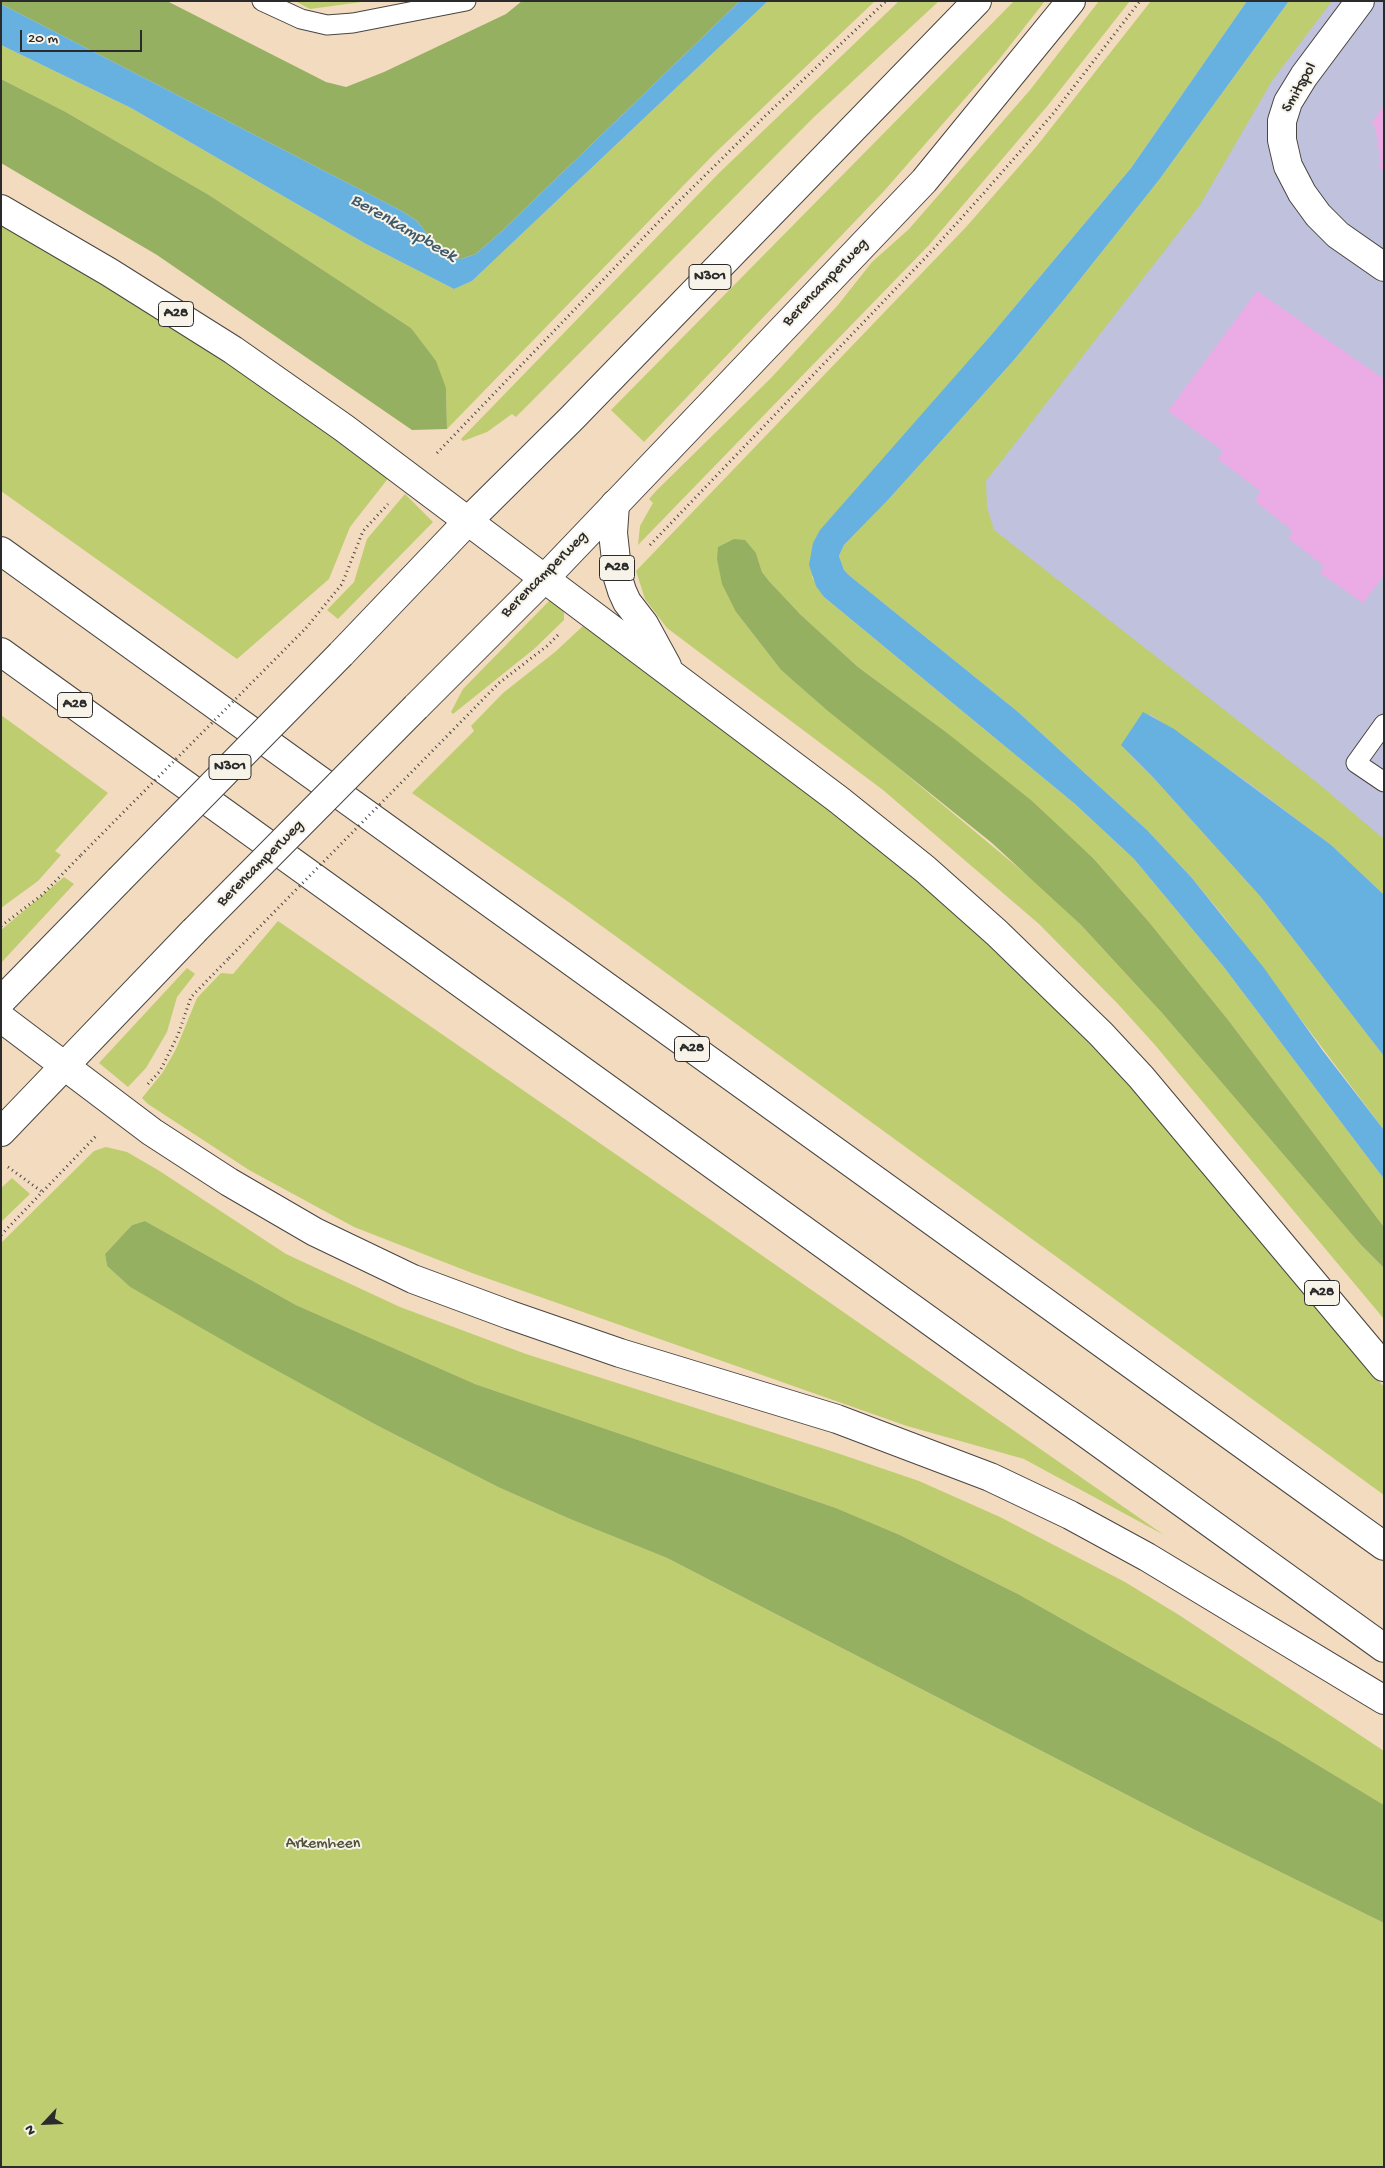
<!DOCTYPE html>
<html>
<head>
<meta charset="utf-8">
<style>
  body { margin:0 }
  #map { position:relative; width:1385px; height:2168px; overflow:hidden; background:#f3dbbf; font-family:"Gochi Hand",sans-serif }
  canvas { display:block }
  .frame { position:absolute; inset:0; border:2px solid #2b2b2b; pointer-events:none }
  .north { position:absolute; left:20px; top:2098px; width:50px; height:50px; -webkit-text-stroke:4px #f7f3e8; paint-order:stroke; rotate:245deg; font-size:14px; font-weight:700; line-height:20px; text-align:center; color:#2b2b2b }
  .north::after { content:''; display:block; margin:auto; width:18px; height:22px; background:#2b2b2b; clip-path:polygon(50% 0,100% 100%,50% 72%,0 100%) }
  .scale { position:absolute; left:20px; top:30px; width:122px; height:22px; box-sizing:border-box; border:2px solid #2b2b2b; border-top:0; padding-left:6px; font-size:15px; line-height:18px; white-space:nowrap; color:#2b2b2b; -webkit-text-stroke:4px #f7f3e8; paint-order:stroke }
</style>
</head>
<body>
<div id="map">
<canvas width="1385" height="2168"></canvas>
<div class="frame"></div>
<div class="north">N</div>
<div class="scale">20 m</div>
</div>
<script>
const context = document.querySelector('canvas').getContext('2d');
context.lineJoin = 'round';
function paint(path, color) {
  context.fillStyle = color;
  context.fill(path, 'evenodd');
}
function shape(rows) {
  const path = new Path2D();
  for (const r of rows) {
    path.moveTo(r[0], r[1]);
    for (let i = 2; i < r.length; i += 2) path.lineTo(r[i], r[i + 1]);
  }
  return path;
}
function stroke(path, color, width, dash) {
  context.strokeStyle = color;
  context.lineWidth = width;
  context.lineCap = dash ? 'butt' : 'round';
  context.setLineDash(dash || []);
  context.stroke(path);
}
function write(font, color, halo, rows, align = 'center') {
  context.font = font + ' "Gochi Hand",sans-serif';
  context.lineWidth = 4;
  context.setLineDash([]);
  context.textBaseline = 'middle';
  context.strokeStyle = halo;
  context.fillStyle = color;
  for (const [text, x, y, turn = 0] of rows) {
    context.save();
    context.translate(x, y);
    context.rotate((+turn || 0) * Math.PI / 180);
    context.textAlign = isNaN(turn) ? turn : align;
    if (halo) context.strokeText(text, 0, 0);
    context.fillText(text, 0, 0);
    context.restore();
  }
}
const industrial = shape([
  [1307,1,1384,1,1384,1094,919,501]
]);
const green = shape([
  [295,1,369,1,310,9],
  [768,1,875,1,715,153,447,429,446,388,411,328,209,195,64,111,1,79,1,45,131,108,366,244,454,289,472,281],
  [899,1,939,1,813,118,516,417,512,414,487,432,463,441,461,439,719,173],
  [1014,1,1045,1,997,62,884,191,644,442,611,410],
  [1099,1,1130,1,1049,104,929,245,638,545,640,526,653,503,649,499,657,490,771,378,838,305,872,262,909,229,1030,90],
  [1151,1,1247,1,1131,168,986,341,812,577,824,597,1075,804,1134,859,1223,966,1384,1179,1384,1227,1229,1021,1149,922,1094,859,946,732,858,667,801,615,769,581,762,572,756,553,736,612,781,670,1039,885,1081,925,1162,1013,1361,1245,1384,1268,1384,1319,1155,1045,1118,1004,1039,924,883,790,667,628,645,599,636,571,967,226,1036,147],
  [1289,1,1332,1,1272,81,1200,205,986,481,987,507,994,530,1314,780,1384,839,1384,895,1331,845,1249,783,1150,714,1130,755,1152,776,1261,897,1384,1056,1384,1130,1224,917,1192,878,1147,830,1017,711,850,576,844,570,839,556,844,545,888,500,1014,360,1066,297,1159,180],
  [1,221,80,264,247,374,390,476,350,527,329,579,237,659,1,491],
  [405,494,433,522,338,619,327,610,354,582,367,539],
  [551,599,564,612,564,620,534,649,453,714,451,712,463,689],
  [583,626,847,821,1001,954,1062,1013,1125,1080,1384,1387,1384,1495,570,903,412,793,474,731,471,726,503,693,555,652],
  [1,715,108,793,55,851,61,855,38,881,1,908],
  [64,877,74,884,1,963,1,930],
  [278,921,711,1220,1164,1535,1024,1459,907,1426,472,1273,354,1227,249,1170,148,1104,142,1098,163,1072,176,1049,197,998,221,973,233,974],
  [187,968,195,974,177,997,167,1032,146,1068,128,1087,99,1063],
  [106,1147,127,1152,158,1170,286,1254,400,1307,526,1354,834,1452,919,1481,1000,1517,1125,1582,1179,1615,1384,1751,1384,1805,1278,1741,1018,1594,900,1535,836,1508,475,1384,296,1305,145,1221,132,1225,105,1254,107,1266,130,1287,380,1427,498,1487,570,1519,667,1558,1195,1830,1384,1923,1384,2167,1,2167,1,1243,94,1151],
  [12,1178,30,1194,1,1222,1,1188]
]);
const forest = shape([
  [1,1,167,1,326,82,346,87,384,72,506,14,522,1,740,1,502,231,476,254,461,259,445,257,417,221,400,210,1,4],
  [1,79,64,111,209,195,411,328,436,361,446,388,447,429,412,430,157,255,1,163],
  [734,539,745,540,756,553,762,572,769,581,801,615,858,667,946,732,1032,801,1094,859,1149,922,1229,1021,1384,1227,1384,1268,1361,1245,1162,1013,1081,925,992,843,828,711,781,670,736,612,722,584,717,559,718,547],
  [145,1221,296,1305,475,1384,836,1508,900,1535,1018,1594,1278,1741,1384,1805,1384,1923,1195,1830,667,1558,570,1519,498,1487,380,1427,245,1353,130,1287,107,1266,105,1254,118,1240,132,1225]
]);
const water = shape([
  [740,1,768,1,472,281,454,289,366,244,131,108,1,45,1,4,400,210,417,221,445,257,461,259,476,254,502,231],
  [1247,1,1289,1,1159,180,1066,297,1014,360,888,500,844,545,839,556,844,570,850,576,1017,711,1147,830,1192,878,1264,968,1323,1051,1384,1130,1384,1179,1223,966,1134,859,1075,804,824,597,816,586,809,565,813,543,820,530,986,341,1131,168],
  [1143,712,1174,729,1331,845,1384,895,1384,1056,1261,897,1152,776,1121,745]
]);
const building = shape([
  [1384,105,1384,171,1378,167,1381,163,1375,126,1371,124],
  [1257,291,1384,379,1384,575,1363,603,1320,573,1324,566,1288,538,1293,531,1255,501,1260,491,1218,459,1223,451,1168,411]
]);
const path = shape([
  [437,453,670,210,762,119,886,1],
  [650,545,929,254,983,194,1052,115,1140,1],
  [306,628,342,584,363,531,388,504],
  [450,733,499,683,547,646,560,633],
  [1,926,42,895,81,855],
  [148,1084,160,1071,178,1035,191,997,229,958],
  [8,1167,41,1191],
  [1,1235,98,1134]
]);
const service = shape([
  [262,1,301,19,327,25,353,23,466,1],
  [1384,724,1356,763,1384,782]
]);
const minor = shape([
  [1360,1,1304,76,1288,102,1282,121,1282,140,1288,166,1302,193,1318,215,1338,235,1384,267]
]);
const primary = shape([
  [341,654,469,520,572,418,977,1],
  [416,707,544,579,924,181,1071,1],
  [1,1001,119,880],
  [1,1132,194,931]
]);
const motorway = shape([
  [1,209,109,272,233,350,344,428,839,800,925,869,997,933,1101,1034,1141,1077,1384,1367],
  [615,504,613,533,618,578,622,591,627,602,644,624,667,666],
  [1,551,1384,1546],
  [1,652,1384,1648],
  [1,1018,152,1132,229,1182,315,1232,413,1279,510,1315,620,1353,837,1419,990,1477,1070,1515,1147,1557,1384,1700]
]);
const pathBridge = shape([
  [81,855,306,628],
  [229,958,450,733]
]);
const primaryBridge = shape([
  [119,880,341,654],
  [194,931,416,707]
]);
const shields = [
  [710,277,42],
  [176,314,35],
  [617,568,35],
  [75,705,35],
  [230,767,42],
  [692,1049,35],
  [1322,1293,35]
];
const shieldNames = [
  ["N301",710,277],
  ["A28",176,314],
  ["A28",617,568],
  ["A28",75,705],
  ["N301",230,767],
  ["A28",692,1049],
  ["A28",1322,1293]
];
const streetNames = [
  ["Smitspol",1300,88,-60],
  ["Berencamperweg",826,283,-46],
  ["Berencamperweg",545,575,-45],
  ["Berencamperweg",261,864,-45]
];
const parkNames = [
  ["Arkemheen",323,1845]
];
const waterNames = [
  ["Berenkampbeek",403,229,30]
];
paint(industrial, '#c0c2dd');
paint(green, '#becd6f');
paint(forest, '#96b062');
paint(water, '#67b1e0');
paint(building, '#ebabe5');
stroke(service, '#494541', 21);
stroke(minor, '#494541', 30);
stroke(primary, '#494541', 30);
stroke(motorway, '#494541', 30);
stroke(path, '#494541', 3, [1, 4]);
stroke(service, '#fff', 19);
stroke(minor, '#fff', 28);
stroke(primary, '#fff', 28);
stroke(motorway, '#fff', 28);
stroke(primaryBridge, '#494541', 30, []);
stroke(pathBridge, '#494541', 3, [1, 4]);
stroke(primaryBridge, '#fff', 28);
for (const [x, y, w] of shields) {
  const box = new Path2D();
  box.roundRect(x - w / 2, y - 12.5, w, 25, 4);
  context.fillStyle = '#f7f3e8';
  context.fill(box);
  stroke(box, '#2b2b2b', 1);
}
write('bold 15px', '#2b2b2b', null, shieldNames);
write('16px', '#2b2b2b', '#f7f3e8', streetNames);
write('16px', '#50543c', '#f7f3e8', parkNames);
write('italic 18px', '#405a6a', '#f7f3e8', waterNames);
</script>
</body>
</html>
